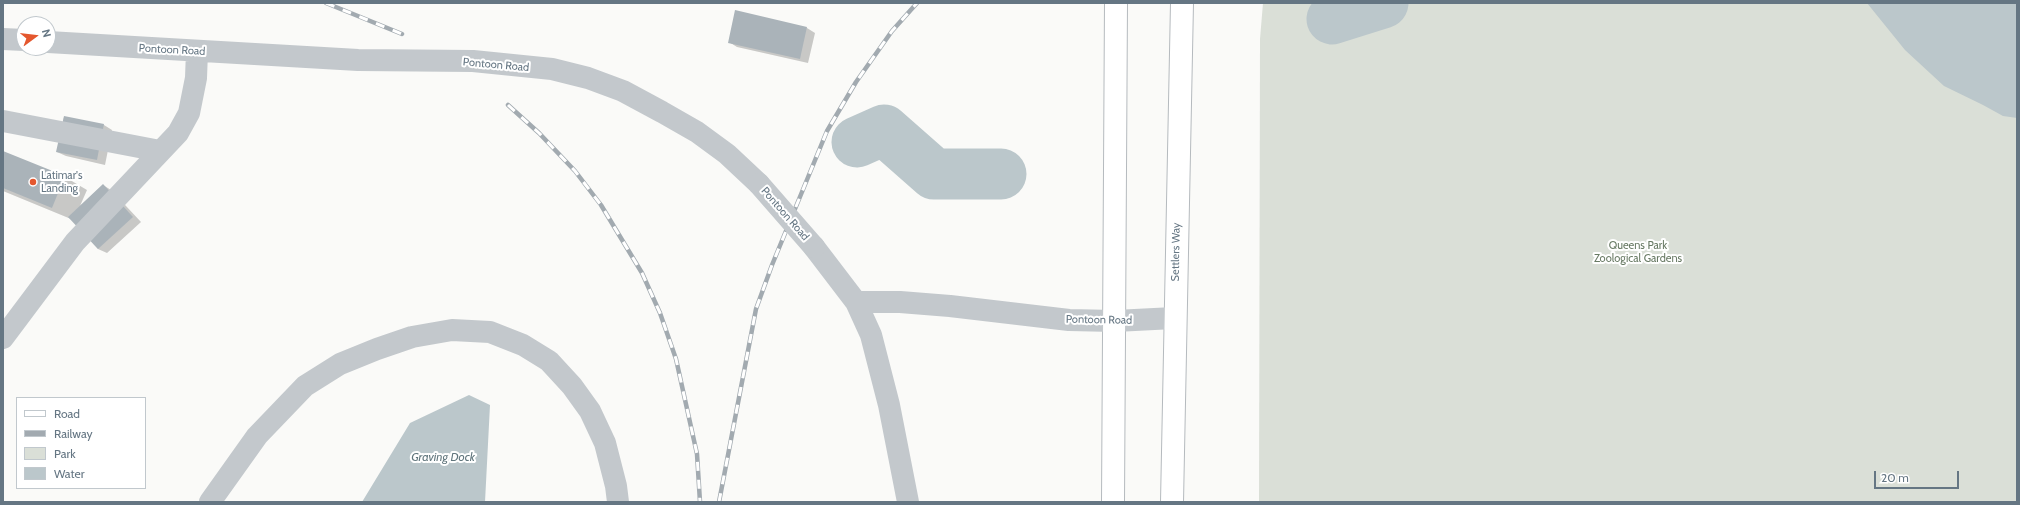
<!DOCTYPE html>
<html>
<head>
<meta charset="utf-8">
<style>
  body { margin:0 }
  #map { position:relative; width:2020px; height:505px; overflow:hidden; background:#fafaf8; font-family:Cabin,sans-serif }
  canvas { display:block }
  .frame { position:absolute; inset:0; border:4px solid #657683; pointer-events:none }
  .legend { position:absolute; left:16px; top:397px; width:130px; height:92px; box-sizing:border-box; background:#fff; border:1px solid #c1c8cd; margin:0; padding:5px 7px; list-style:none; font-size:12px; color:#657683 }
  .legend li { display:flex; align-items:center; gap:8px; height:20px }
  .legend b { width:20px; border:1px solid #c1c8cd }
  .north { position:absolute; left:16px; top:16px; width:40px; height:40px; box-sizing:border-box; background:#fff; border:1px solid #c1c8cd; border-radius:50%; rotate:75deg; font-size:11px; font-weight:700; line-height:16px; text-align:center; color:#657683 }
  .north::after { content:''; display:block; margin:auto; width:14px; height:18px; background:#e4572e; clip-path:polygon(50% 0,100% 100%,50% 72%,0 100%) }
  .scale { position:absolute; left:1874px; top:471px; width:85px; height:18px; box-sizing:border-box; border:2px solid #657683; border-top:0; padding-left:5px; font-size:12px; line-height:14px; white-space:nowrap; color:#657683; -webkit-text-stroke:3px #fff; paint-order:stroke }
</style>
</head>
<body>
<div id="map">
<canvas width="2020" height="505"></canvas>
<div class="frame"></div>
<ul class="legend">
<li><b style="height:5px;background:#fff"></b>Road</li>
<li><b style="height:5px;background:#a2aab0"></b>Railway</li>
<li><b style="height:11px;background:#dadfd7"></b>Park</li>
<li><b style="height:11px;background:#bbc7cb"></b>Water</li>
</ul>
<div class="north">N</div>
<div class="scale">20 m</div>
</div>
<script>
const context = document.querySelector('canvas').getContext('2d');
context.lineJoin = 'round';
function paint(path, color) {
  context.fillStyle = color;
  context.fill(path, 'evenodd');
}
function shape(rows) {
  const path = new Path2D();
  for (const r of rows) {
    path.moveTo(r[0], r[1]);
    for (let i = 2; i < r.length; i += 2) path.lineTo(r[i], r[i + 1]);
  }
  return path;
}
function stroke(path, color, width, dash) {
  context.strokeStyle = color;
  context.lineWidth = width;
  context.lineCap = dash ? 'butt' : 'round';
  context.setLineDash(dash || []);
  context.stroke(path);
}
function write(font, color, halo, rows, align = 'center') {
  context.font = font + ' Cabin,sans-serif';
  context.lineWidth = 4;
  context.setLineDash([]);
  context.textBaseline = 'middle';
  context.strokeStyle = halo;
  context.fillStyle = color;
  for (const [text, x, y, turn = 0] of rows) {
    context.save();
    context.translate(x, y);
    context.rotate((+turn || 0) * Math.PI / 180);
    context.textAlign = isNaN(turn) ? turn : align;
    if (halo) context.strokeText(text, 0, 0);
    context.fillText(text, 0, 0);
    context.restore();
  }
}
const green = shape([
  [1263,3,2017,3,2017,502,1259,502,1260,39]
]);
const water = shape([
  [1867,3,2017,3,2017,118,2003,116,1983,105,1944,86,1905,50],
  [469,395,490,405,485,502,362,502,410,423]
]);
const shadow = shape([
  [807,28,815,33,808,63,737,47,729,42],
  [64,117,104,125,112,130,105,165,66,156,57,152],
  [3,152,65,177,87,190,80,206,103,185,111,190,141,222,107,253,98,249,71,219,3,191]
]);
const river = shape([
  [1332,19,1383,3],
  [857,142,884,130,934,174,1001,174]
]);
const building = shape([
  [735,10,807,27,800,59,728,43],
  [64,116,104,124,97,160,56,152],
  [3,151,65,176,52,208,3,188],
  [103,184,133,217,98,249,68,217]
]);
const minor = shape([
  [3,39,24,40],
  [48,42,358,60,473,61,552,69,588,78,623,91,662,112,697,132,727,154,759,184],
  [3,121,160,151],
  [814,247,856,302,900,302,950,306,1069,320,1115,321,1174,318],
  [856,302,871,335,889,405,908,502],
  [3,338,75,242,178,133,189,113,196,78,197,51],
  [210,502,257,436,305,386,340,364,377,349,412,337,452,330,490,332,523,345,549,361,572,386,590,411,605,443,616,486,618,502]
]);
const major = shape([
  [1113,502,1116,3],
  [1172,502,1182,3]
]);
const rail = shape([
  [326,3,402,34],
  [508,105,539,133,575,171,601,205,642,273,660,313,676,359,697,454,700,502],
  [719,502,756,309,772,265,827,131,856,82,892,31,917,3]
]);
const minorBridge = shape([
  [759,184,814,247]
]);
const markers = [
  [33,182,4,"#e4572e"]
];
const streetNames = [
  ["Pontoon Road",172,50,3],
  ["Pontoon Road",496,65,5],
  ["Pontoon Road",785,214,49],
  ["Settlers Way",1176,252,-89],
  ["Pontoon Road",1099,320,1]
];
const poiNames = [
  ["Latimar's",41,176],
  ["Landing",41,189]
];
const parkNames = [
  ["Queens Park",1638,246],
  ["Zoological Gardens",1638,259]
];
const waterNames = [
  ["Graving Dock",443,457]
];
paint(green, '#dadfd7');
paint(water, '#bbc7cb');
paint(shadow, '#0003');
stroke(river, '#bbc7cb', 51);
paint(building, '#aab3b9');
stroke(major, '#b5babe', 24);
stroke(minor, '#c3c8cc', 22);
stroke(major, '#fff', 22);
stroke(rail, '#a2aab0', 4.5);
stroke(rail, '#fff', 3, [9]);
stroke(minorBridge, '#c3c8cc', 22);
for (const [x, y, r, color] of markers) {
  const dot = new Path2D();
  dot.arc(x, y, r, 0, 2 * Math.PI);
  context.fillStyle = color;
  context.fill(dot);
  stroke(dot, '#fff', 1.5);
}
write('11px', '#657683', '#fff', streetNames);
write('11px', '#657683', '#fff', poiNames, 'left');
write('11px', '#687a64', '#fff', parkNames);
write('italic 12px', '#60757c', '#fff', waterNames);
</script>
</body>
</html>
